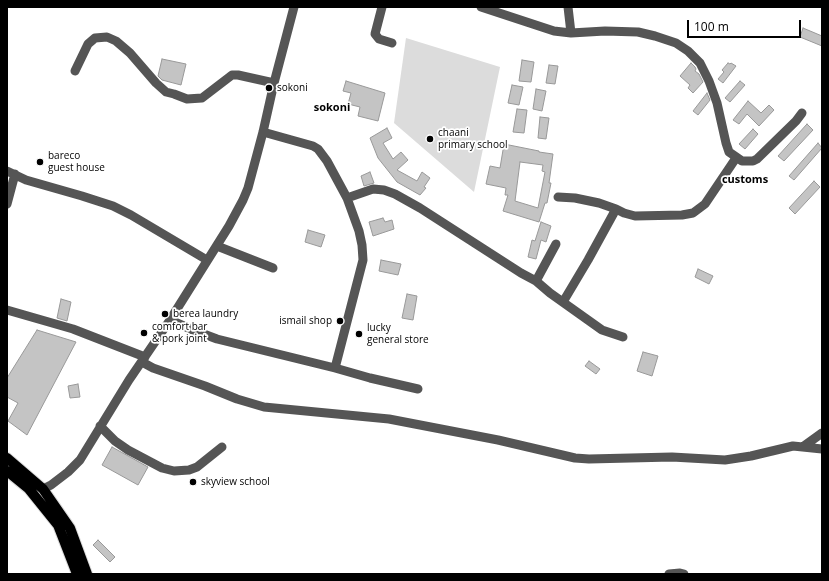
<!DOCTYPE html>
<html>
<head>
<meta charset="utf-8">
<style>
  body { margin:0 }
  #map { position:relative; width:829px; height:581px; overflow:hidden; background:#fff; font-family:"Open Sans",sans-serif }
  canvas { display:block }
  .frame { position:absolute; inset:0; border:8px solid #000; pointer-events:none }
  .scale { position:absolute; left:687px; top:20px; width:114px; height:18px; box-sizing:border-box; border:2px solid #000; border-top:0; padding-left:5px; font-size:12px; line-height:14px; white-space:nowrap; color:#000; -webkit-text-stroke:3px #fff; paint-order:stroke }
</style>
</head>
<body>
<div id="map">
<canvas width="829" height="581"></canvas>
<div class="frame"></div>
<div class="scale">100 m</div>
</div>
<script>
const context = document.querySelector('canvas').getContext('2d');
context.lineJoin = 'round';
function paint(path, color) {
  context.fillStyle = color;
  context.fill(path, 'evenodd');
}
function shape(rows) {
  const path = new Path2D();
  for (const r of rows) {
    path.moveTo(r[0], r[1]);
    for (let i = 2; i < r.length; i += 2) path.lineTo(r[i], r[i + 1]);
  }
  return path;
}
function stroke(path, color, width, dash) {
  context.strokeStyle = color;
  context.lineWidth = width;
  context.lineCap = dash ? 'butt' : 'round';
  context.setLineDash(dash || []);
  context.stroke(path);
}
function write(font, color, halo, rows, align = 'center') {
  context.font = font + ' "Open Sans",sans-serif';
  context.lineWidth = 3.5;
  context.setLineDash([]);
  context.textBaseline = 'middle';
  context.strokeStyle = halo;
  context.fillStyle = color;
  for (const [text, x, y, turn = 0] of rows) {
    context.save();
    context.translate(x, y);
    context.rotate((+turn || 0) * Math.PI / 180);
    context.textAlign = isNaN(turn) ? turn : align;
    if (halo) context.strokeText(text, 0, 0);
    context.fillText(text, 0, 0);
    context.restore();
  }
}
const green = shape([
  [406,38,500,67,474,192,394,123]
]);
const building = shape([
  [803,28,822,36,822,46,800,37,803,28],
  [162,59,186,64,181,85,162,80,158,76,162,59],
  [522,60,534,62,531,82,519,81,522,60],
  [691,63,695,67,696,69,695,71,699,74,703,82,693,93,688,88,690,85,680,76,691,63],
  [728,63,730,64,731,63,736,66,723,83,718,79,724,72,722,70,728,63],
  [549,65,558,66,555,84,546,83,549,65],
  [346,81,385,93,378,121,358,116,360,107,348,104,351,93,343,91,346,81],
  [740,81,745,85,730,102,725,98,740,81],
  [512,85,523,87,519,105,508,103,512,85],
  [536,89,546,91,542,111,533,109,536,89],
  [707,93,710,100,698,115,693,111,707,93],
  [748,101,761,113,769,105,774,110,759,126,747,114,739,124,733,120,748,101],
  [517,109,527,110,524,133,513,132,517,109],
  [540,117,549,118,546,139,538,138,540,117],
  [807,124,813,130,784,161,778,156,807,124],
  [387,128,392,138,383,143,393,159,401,152,408,160,397,170,417,181,422,172,430,178,424,187,426,188,420,195,397,182,378,158,370,138,387,128],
  [753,129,758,134,745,149,739,144,753,129],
  [818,143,822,148,794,180,789,176,818,143],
  [504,144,539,151,539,152,553,154,549,183,551,183,547,203,545,203,539,222,503,211,508,195,505,195,506,188,486,184,490,166,500,168,504,144],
  [520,162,543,165,542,171,545,172,538,208,515,201,520,162],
  [370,172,374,183,364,186,361,176,370,172],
  [814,181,820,187,795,214,789,208,814,181],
  [383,218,385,222,392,220,394,229,373,236,369,222,383,218],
  [541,222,551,226,546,242,541,240,536,259,528,257,532,240,535,241,541,222],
  [308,230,325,235,321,247,305,242,308,230],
  [381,260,401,264,398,275,379,271,381,260],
  [698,269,713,276,709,284,695,277,698,269],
  [407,294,417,296,413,320,402,318,407,294],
  [61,299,71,302,67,321,57,318,61,299],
  [37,330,76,342,27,435,8,421,18,403,7,397,7,378,37,330],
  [643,352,658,356,652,376,637,371,643,352],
  [589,361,600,369,596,374,585,366,589,361],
  [78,384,80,397,70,398,68,386,78,384],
  [112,447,148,467,138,485,102,465,112,447],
  [98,540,115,557,110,562,93,545,98,540]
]);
const minor = shape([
  [382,7,375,34,379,39,392,43],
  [481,7,554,31,571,33,605,31,638,32,655,36,676,43,688,51,700,63,709,81,717,103,726,143,729,152,742,161,753,161,757,159,796,121,802,113],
  [568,7,571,33],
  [75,71,88,44,95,38,107,37,116,41,130,53,156,83,166,92,174,94,187,99,202,98,232,75,238,75,274,83],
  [263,132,313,146,318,149,327,161,347,198,359,231,362,245,363,260,335,368],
  [7,171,26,180,82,196,113,206,131,215,207,260],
  [558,197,575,198,599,203,616,209],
  [347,198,373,189,384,190,395,194,420,208,521,273,536,281,550,293,602,330,623,337],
  [7,204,15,174],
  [217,246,273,268],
  [536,281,556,244],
  [563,302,588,260,616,209,624,213,635,216,682,215,693,213,705,204,736,158],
  [7,310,73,329,145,357],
  [170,320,193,330,217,339,335,368,370,378,418,389],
  [142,362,153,368,205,386,237,399,264,407,389,419,498,440,575,458,589,459,672,457,725,460,751,456,793,446,822,449],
  [100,426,115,441,128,450,162,468,174,471,189,470,197,467,222,447],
  [804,446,822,433],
  [43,489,51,485,68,472,80,460,129,380,170,320,229,226,243,200,248,188,263,132,274,83,294,7],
  [669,574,680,573,684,574]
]);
const major = shape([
  [7,458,43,489,70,528,87,574],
  [7,471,29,489,58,525,77,574]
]);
const markers = [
  [269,88,4,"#000"],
  [430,139,4,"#000"],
  [40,162,4,"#000"],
  [165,314,4,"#000"],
  [340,321,4,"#000"],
  [144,333,4,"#000"],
  [359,334,4,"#000"],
  [193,482,4,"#000"]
];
const poiNames = [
  ["sokoni",277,88],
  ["chaani",438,133],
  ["primary school",438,145],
  ["bareco",48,156],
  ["guest house",48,168],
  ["berea laundry",173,314],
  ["ismail shop",332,321,"right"],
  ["comfort bar",152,327],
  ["& pork joint",152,339],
  ["lucky",367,328],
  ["general store",367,340],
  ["skyview school",201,482]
];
const neighbourhoodNames = [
  ["sokoni",332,108],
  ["customs",745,180]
];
paint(green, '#dcdcdc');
paint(building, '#c4c4c4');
stroke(building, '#999', 1);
stroke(major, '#dbdbdb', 12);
stroke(minor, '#555', 9);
stroke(major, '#000', 10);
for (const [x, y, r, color] of markers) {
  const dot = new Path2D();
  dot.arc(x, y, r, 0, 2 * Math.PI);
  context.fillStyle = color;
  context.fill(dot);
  stroke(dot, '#fff', 1.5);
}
write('10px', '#000', '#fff', poiNames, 'left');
write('bold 11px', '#000', '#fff', neighbourhoodNames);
</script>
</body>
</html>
